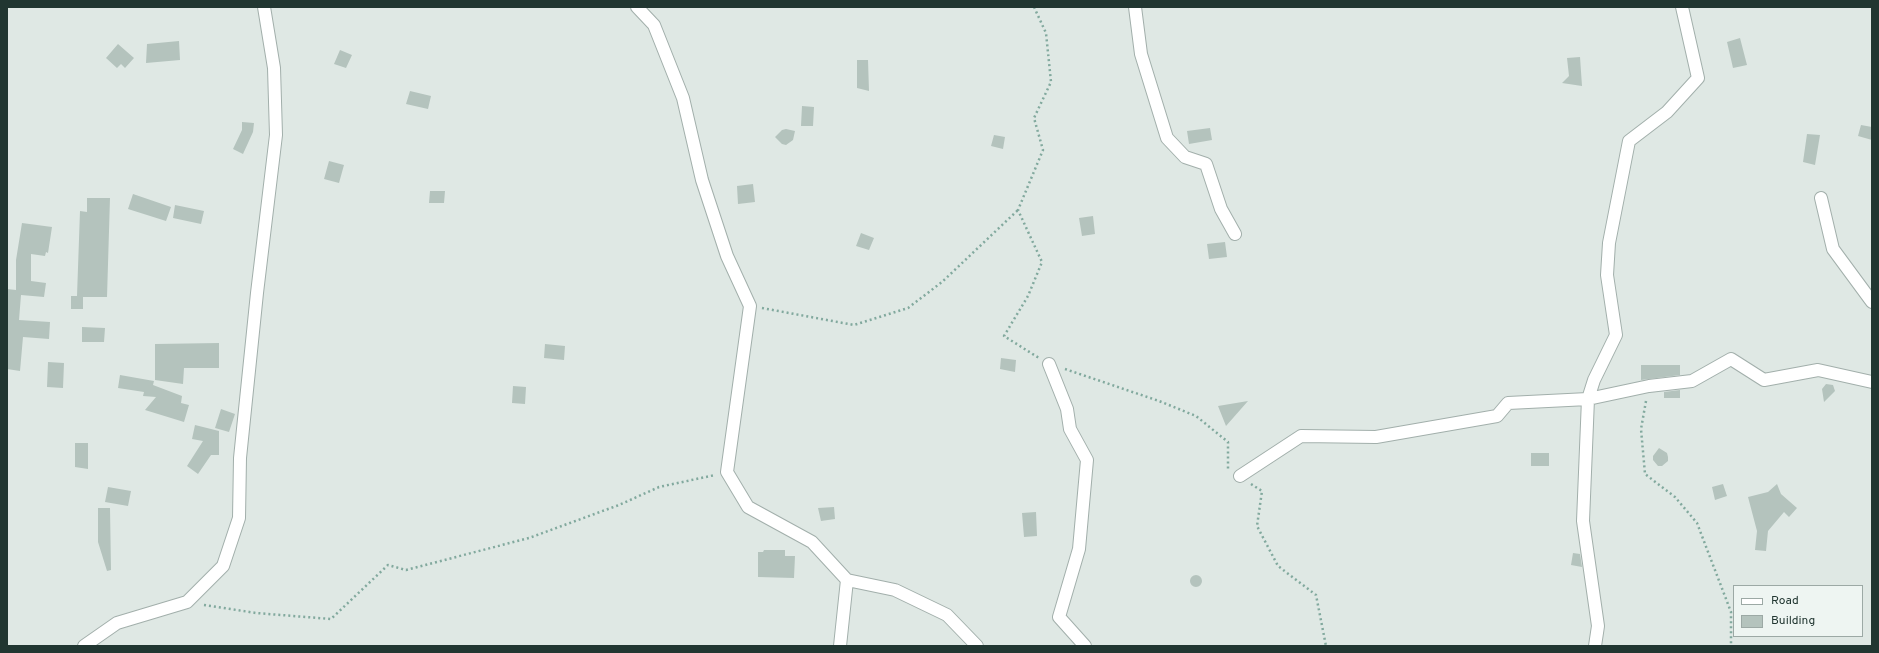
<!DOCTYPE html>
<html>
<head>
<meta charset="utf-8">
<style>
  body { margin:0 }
  #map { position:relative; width:1879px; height:653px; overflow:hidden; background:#dfe8e4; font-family:Overpass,sans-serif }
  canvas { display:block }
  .frame { position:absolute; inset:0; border:8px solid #213631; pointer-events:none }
  .legend { position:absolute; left:1733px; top:585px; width:130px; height:52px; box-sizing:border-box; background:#eef5f2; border:1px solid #9ca9a5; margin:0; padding:5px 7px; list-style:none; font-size:12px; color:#213631 }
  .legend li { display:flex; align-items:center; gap:8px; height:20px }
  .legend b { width:20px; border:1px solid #9ca9a5 }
</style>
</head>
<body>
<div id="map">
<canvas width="1879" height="653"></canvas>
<div class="frame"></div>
<ul class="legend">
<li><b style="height:5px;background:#fff"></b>Road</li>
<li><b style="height:11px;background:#b4c3bd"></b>Building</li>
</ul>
</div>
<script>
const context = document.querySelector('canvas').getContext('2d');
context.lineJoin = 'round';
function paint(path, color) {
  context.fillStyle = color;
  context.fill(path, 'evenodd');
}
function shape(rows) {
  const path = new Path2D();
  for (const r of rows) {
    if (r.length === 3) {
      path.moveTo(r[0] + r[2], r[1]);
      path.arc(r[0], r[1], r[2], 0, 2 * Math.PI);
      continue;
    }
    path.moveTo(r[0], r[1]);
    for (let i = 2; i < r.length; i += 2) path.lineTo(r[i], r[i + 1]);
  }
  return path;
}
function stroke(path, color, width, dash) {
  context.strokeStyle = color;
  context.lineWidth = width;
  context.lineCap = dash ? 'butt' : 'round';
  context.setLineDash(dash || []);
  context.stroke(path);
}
const building = shape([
  [1740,38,1747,65,1733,68,1727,42],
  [179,41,180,60,146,63,147,44],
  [118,44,134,58,125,68,121,64,117,68,106,58],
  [340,50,352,55,346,68,334,64],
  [1580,57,1582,86,1562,83,1569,76,1567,58],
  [857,60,868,60,869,91,857,88],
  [410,91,431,96,428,109,406,104],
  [802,106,814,107,813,126,801,126],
  [242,122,254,123,253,132,243,154,233,149,242,130],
  [1861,125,1872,127,1872,140,1858,136],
  [1210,128,1212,140,1189,144,1187,131],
  [786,129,795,131,793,140,786,145,782,144,775,137,782,130],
  [1807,134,1820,135,1815,165,1803,162],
  [994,135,1005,137,1003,149,991,146],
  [329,161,344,165,339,183,324,179],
  [753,184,755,202,738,204,737,186],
  [430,191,445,191,444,203,429,203],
  [133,194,171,207,166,221,128,209],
  [87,198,110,198,107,297,83,297,83,309,71,309,71,296,77,296,80,211,87,212],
  [175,205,204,211,201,224,173,218],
  [1093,216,1095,234,1082,236,1079,218],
  [22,223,52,227,48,253,46,252,45,256,31,254,31,281,46,283,44,297,21,295,19,320,50,322,49,339,23,337,20,371,7,369,7,289,16,290,16,260],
  [861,233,874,238,869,250,856,246],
  [1225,242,1227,257,1209,259,1207,244],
  [82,327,105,328,104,342,82,342],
  [219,343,219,368,184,368,183,384,155,380,155,344],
  [545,344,565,346,564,360,544,358],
  [1001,358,1016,360,1015,372,1000,369],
  [48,362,64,363,63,388,47,387],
  [1641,365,1680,365,1680,375,1641,380],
  [120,375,154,381,153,385,182,396,181,403,189,405,184,422,145,410,156,397,143,396,144,392,118,388],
  [1826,384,1833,385,1835,391,1824,402,1822,389],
  [513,386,526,387,525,404,512,403],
  [1680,390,1680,398,1664,398,1664,392],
  [1248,401,1226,426,1218,406],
  [221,409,235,414,229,432,215,428],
  [195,425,219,431,219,455,211,455,198,474,187,466,203,441,192,439],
  [75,443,88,443,88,469,75,467],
  [1659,448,1667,453,1668,457,1668,461,1662,466,1658,466,1653,460,1653,456],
  [1531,453,1549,453,1549,466,1531,466],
  [1723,484,1727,496,1715,500,1712,487],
  [1777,484,1781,494,1797,508,1789,517,1784,512,1768,531,1766,551,1755,550,1757,531,1748,497,1768,492],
  [108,487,131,491,128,506,105,502],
  [834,507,835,519,821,521,818,508],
  [98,508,110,508,111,570,107,571,98,542],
  [1036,512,1037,536,1024,537,1022,513],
  [764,550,785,550,785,556,795,556,794,578,758,577,758,552,763,552],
  [1573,553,1580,554,1582,567,1571,565],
  [1196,581,6]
]);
const path = shape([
  [1034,7,1046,33,1051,82,1034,118,1043,150,1018,210,1042,262,1028,296,1004,336,1039,358],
  [762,308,854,325,908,308,942,282,1018,210],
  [1065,369,1159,401,1196,416,1228,442,1228,469],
  [1646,401,1641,429,1645,474,1675,497,1697,523,1731,612,1731,646],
  [1251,484,1262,491,1257,526,1278,566,1316,595,1326,646],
  [204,605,256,613,331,619,388,565,406,570,529,538,619,505,659,487,715,475]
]);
const minor = shape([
  [637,7,654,25,683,98,702,180,727,256,750,306,727,472,748,507,812,542,847,580,840,646],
  [1135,7,1141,54,1167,138,1185,157,1206,164,1221,209,1235,234],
  [1821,198,1833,249,1872,302],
  [1049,364,1067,409,1070,429,1087,460,1079,549,1059,617,1085,646],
  [1240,476,1301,436,1376,437,1497,416,1508,403,1588,399,1649,386,1692,381,1731,359,1764,380,1818,370,1872,382],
  [847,580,895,590,947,615,977,646],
  [84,646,117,623,187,602,223,566,239,518,240,458,257,293,276,135,274,68,264,7],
  [1595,646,1598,626,1583,521,1588,399,1594,380,1616,335,1607,275,1609,243,1629,141,1667,112,1698,78,1682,7]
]);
paint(building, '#b4c3bd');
stroke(minor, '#a2afab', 14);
stroke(path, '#82a99e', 2.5, [2, 3]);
stroke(minor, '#fff', 12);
</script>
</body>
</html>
